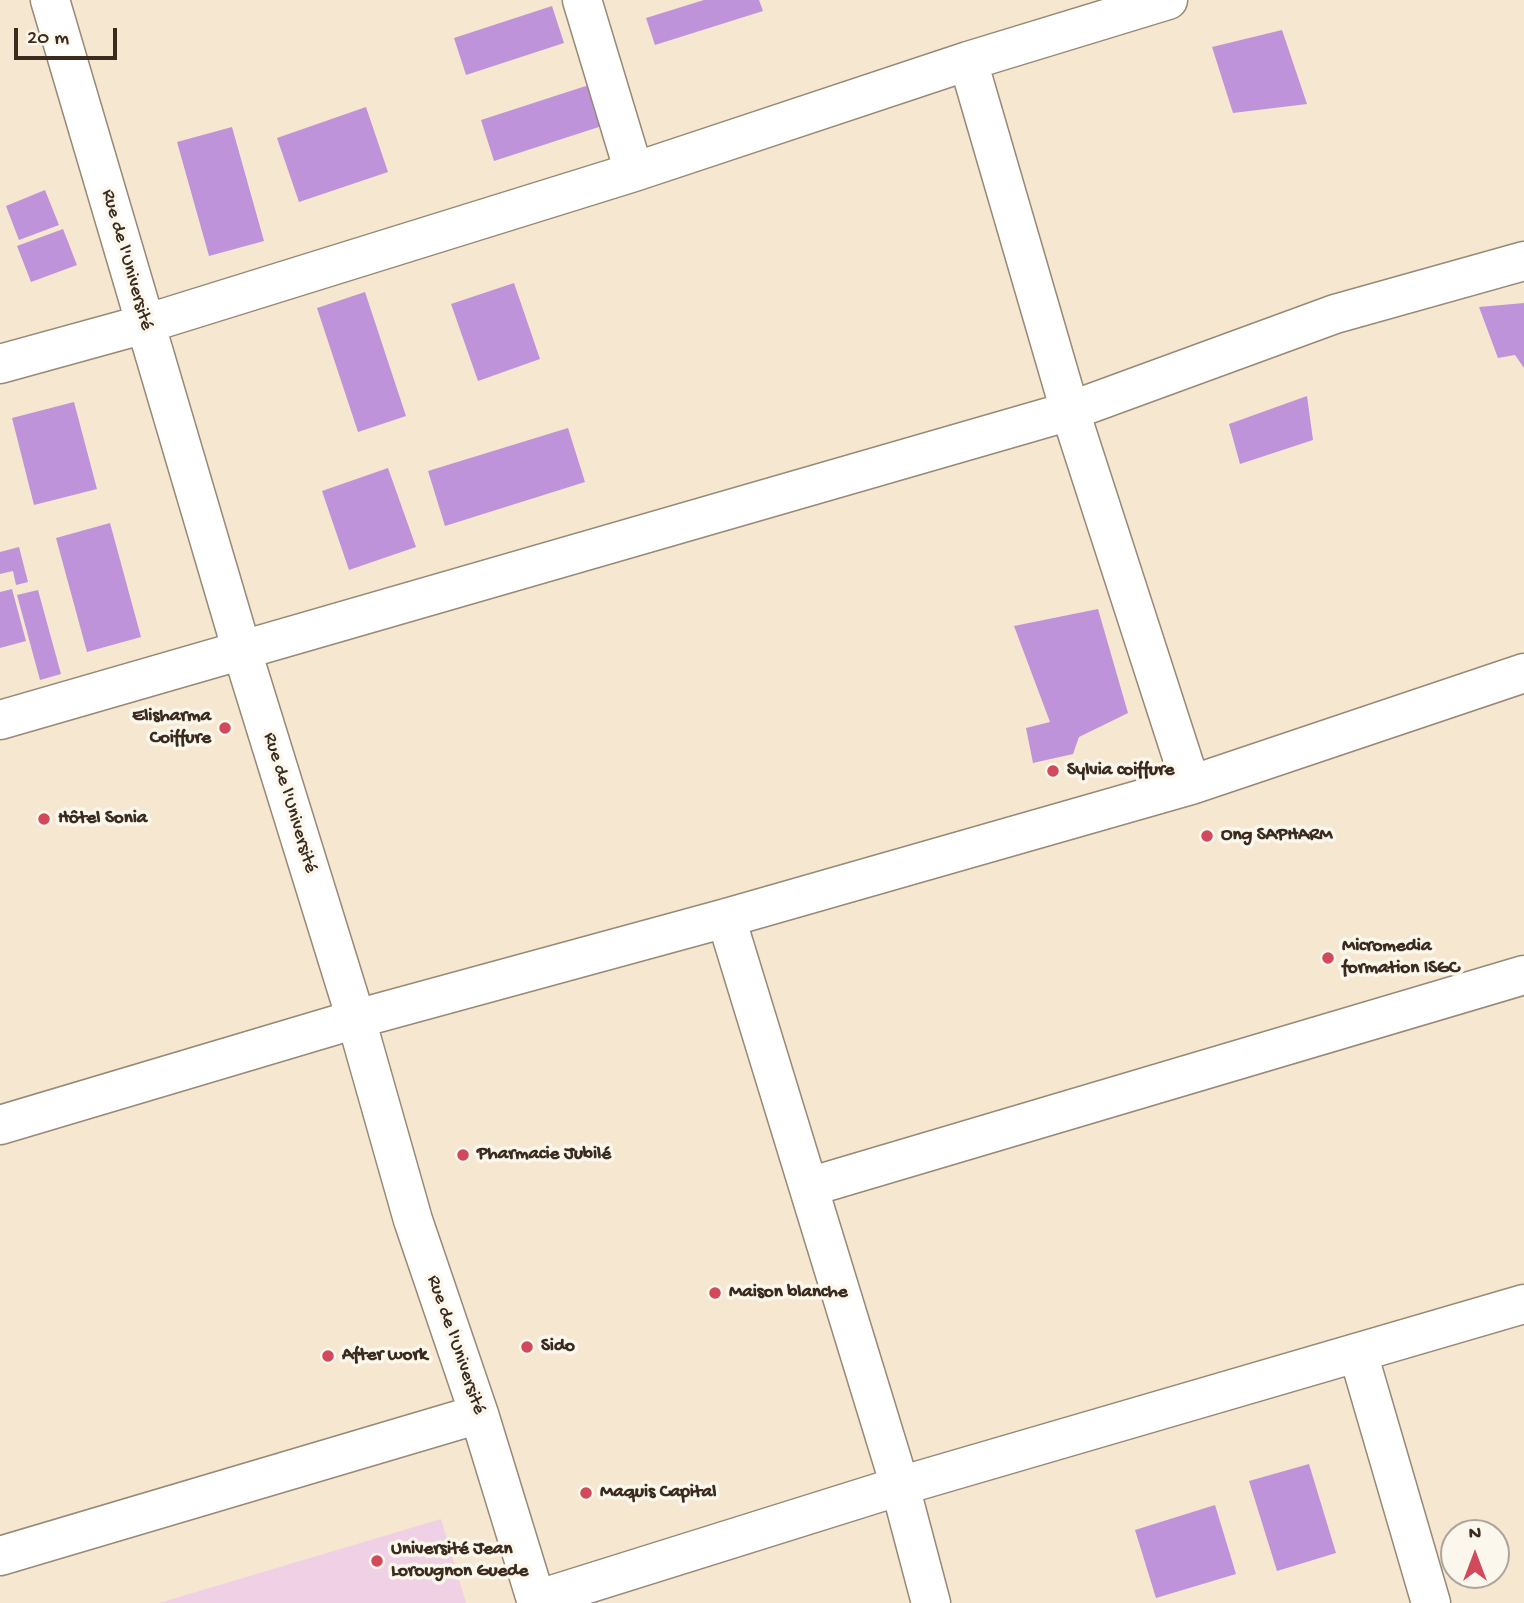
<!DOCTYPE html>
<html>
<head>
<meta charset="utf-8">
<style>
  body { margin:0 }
  #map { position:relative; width:1524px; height:1603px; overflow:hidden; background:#f6e7d0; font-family:"Gochi Hand",sans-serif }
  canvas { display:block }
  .north { position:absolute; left:1440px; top:1519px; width:70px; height:70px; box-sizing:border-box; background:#fbf7ec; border:2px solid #aea59a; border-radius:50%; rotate:0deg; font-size:19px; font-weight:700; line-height:28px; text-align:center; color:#3b2a1e }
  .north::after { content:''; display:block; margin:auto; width:24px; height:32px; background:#d1495b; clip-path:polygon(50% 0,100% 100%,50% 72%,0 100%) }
  .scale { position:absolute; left:14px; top:28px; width:103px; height:32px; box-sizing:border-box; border:4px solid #3b2a1e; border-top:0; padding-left:9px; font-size:21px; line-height:24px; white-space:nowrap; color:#3b2a1e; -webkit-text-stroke:5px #fbf7ec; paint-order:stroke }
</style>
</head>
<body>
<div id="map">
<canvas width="1524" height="1603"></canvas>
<div class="north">N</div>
<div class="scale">20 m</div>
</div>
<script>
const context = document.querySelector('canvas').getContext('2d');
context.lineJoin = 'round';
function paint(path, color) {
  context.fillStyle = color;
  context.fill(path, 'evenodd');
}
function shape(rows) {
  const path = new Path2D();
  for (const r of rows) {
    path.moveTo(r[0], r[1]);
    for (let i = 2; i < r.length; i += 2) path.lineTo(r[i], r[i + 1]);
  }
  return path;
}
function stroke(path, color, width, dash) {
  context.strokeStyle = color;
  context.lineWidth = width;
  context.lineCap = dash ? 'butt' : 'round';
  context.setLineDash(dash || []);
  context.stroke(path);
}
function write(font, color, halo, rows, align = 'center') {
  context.font = font + ' "Gochi Hand",sans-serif';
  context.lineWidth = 7;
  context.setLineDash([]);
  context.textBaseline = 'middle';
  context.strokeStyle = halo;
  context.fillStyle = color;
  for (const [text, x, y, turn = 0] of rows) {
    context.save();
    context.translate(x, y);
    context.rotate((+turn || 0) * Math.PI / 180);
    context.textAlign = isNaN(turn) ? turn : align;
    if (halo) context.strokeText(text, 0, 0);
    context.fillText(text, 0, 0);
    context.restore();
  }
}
const built = shape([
  [441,1519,466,1603,159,1603]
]);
const building = shape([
  [704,0,759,0,763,11,655,45,646,18],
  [552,6,564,43,466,75,454,38],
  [1282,30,1307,104,1233,113,1212,47],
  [592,84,605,125,494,161,481,120],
  [366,107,388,172,299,202,277,138],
  [232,127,264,241,209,256,177,142],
  [45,190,59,225,19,240,6,206],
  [63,229,77,265,31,282,17,246],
  [514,283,540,359,478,381,451,304],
  [365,292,406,416,358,432,317,308],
  [1524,303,1524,368,1515,355,1498,358,1479,307],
  [1307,396,1313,440,1240,464,1229,424],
  [74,402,97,489,34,505,12,418],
  [568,428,585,482,445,526,428,471],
  [388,468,416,547,349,570,322,491],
  [110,523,141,637,87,652,56,538],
  [19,547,28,582,16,585,13,571,0,574,0,552],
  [12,589,26,641,0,648,0,592],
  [38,590,61,674,40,680,17,595],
  [1098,609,1128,713,1079,737,1073,754,1033,763,1026,728,1050,722,1014,626],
  [1309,1464,1336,1553,1277,1571,1249,1481],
  [1215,1505,1236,1574,1156,1598,1135,1530]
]);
const minor = shape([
  [50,0,242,651,356,1019,413,1220,479,1414,537,1603],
  [582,0,634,172],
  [968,61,1070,411,1191,785],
  [0,364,145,324,634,172,968,61,1168,0],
  [0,720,1070,411,1335,314,1524,261],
  [726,918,900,1486,931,1603],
  [0,1125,356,1019,726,918,1191,785,1524,673],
  [809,1187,1524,975],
  [1358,1353,1431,1603],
  [0,1556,479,1414],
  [536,1600,900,1486,1524,1304]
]);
const markers = [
  [225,728,7,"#d1495b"],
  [1053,771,7,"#d1495b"],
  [44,819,7,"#d1495b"],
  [1207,836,7,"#d1495b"],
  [1328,958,7,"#d1495b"],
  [463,1155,7,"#d1495b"],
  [715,1293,7,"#d1495b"],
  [527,1347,7,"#d1495b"],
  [328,1356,7,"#d1495b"],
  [586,1493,7,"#d1495b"],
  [377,1561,7,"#d1495b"]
];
const streetNames = [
  ["Rue de l'Université",126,260,74],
  ["Rue de l'Université",289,803,73],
  ["Rue de l'Université",455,1345,71]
];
const poiNames = [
  ["Elisharma",211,717,"right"],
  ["Coiffure",211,739,"right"],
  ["Sylvia coiffure",1067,771],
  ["Hôtel Sonia",58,819],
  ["Ong SAPHARM",1221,836],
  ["Micromedia",1342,947],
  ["formation ISGC",1342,969],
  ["Pharmacie Jubilé",477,1155],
  ["Maison blanche",729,1293],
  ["Sido",541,1347],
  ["After work",342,1356],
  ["Maquis Capital",600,1493],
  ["Université Jean",391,1550],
  ["Lorougnon Guede",391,1572]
];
paint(built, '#f0d0e4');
paint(building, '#be93d9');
stroke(minor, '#988877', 41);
stroke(minor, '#fff', 38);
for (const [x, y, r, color] of markers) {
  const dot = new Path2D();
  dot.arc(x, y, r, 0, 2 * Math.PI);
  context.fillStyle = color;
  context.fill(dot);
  stroke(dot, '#fbf7ec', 2.5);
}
write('19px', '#3b2a1e', '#fbf7ec', streetNames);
write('bold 19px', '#3b2a1e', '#fbf7ec', poiNames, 'left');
</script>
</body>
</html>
